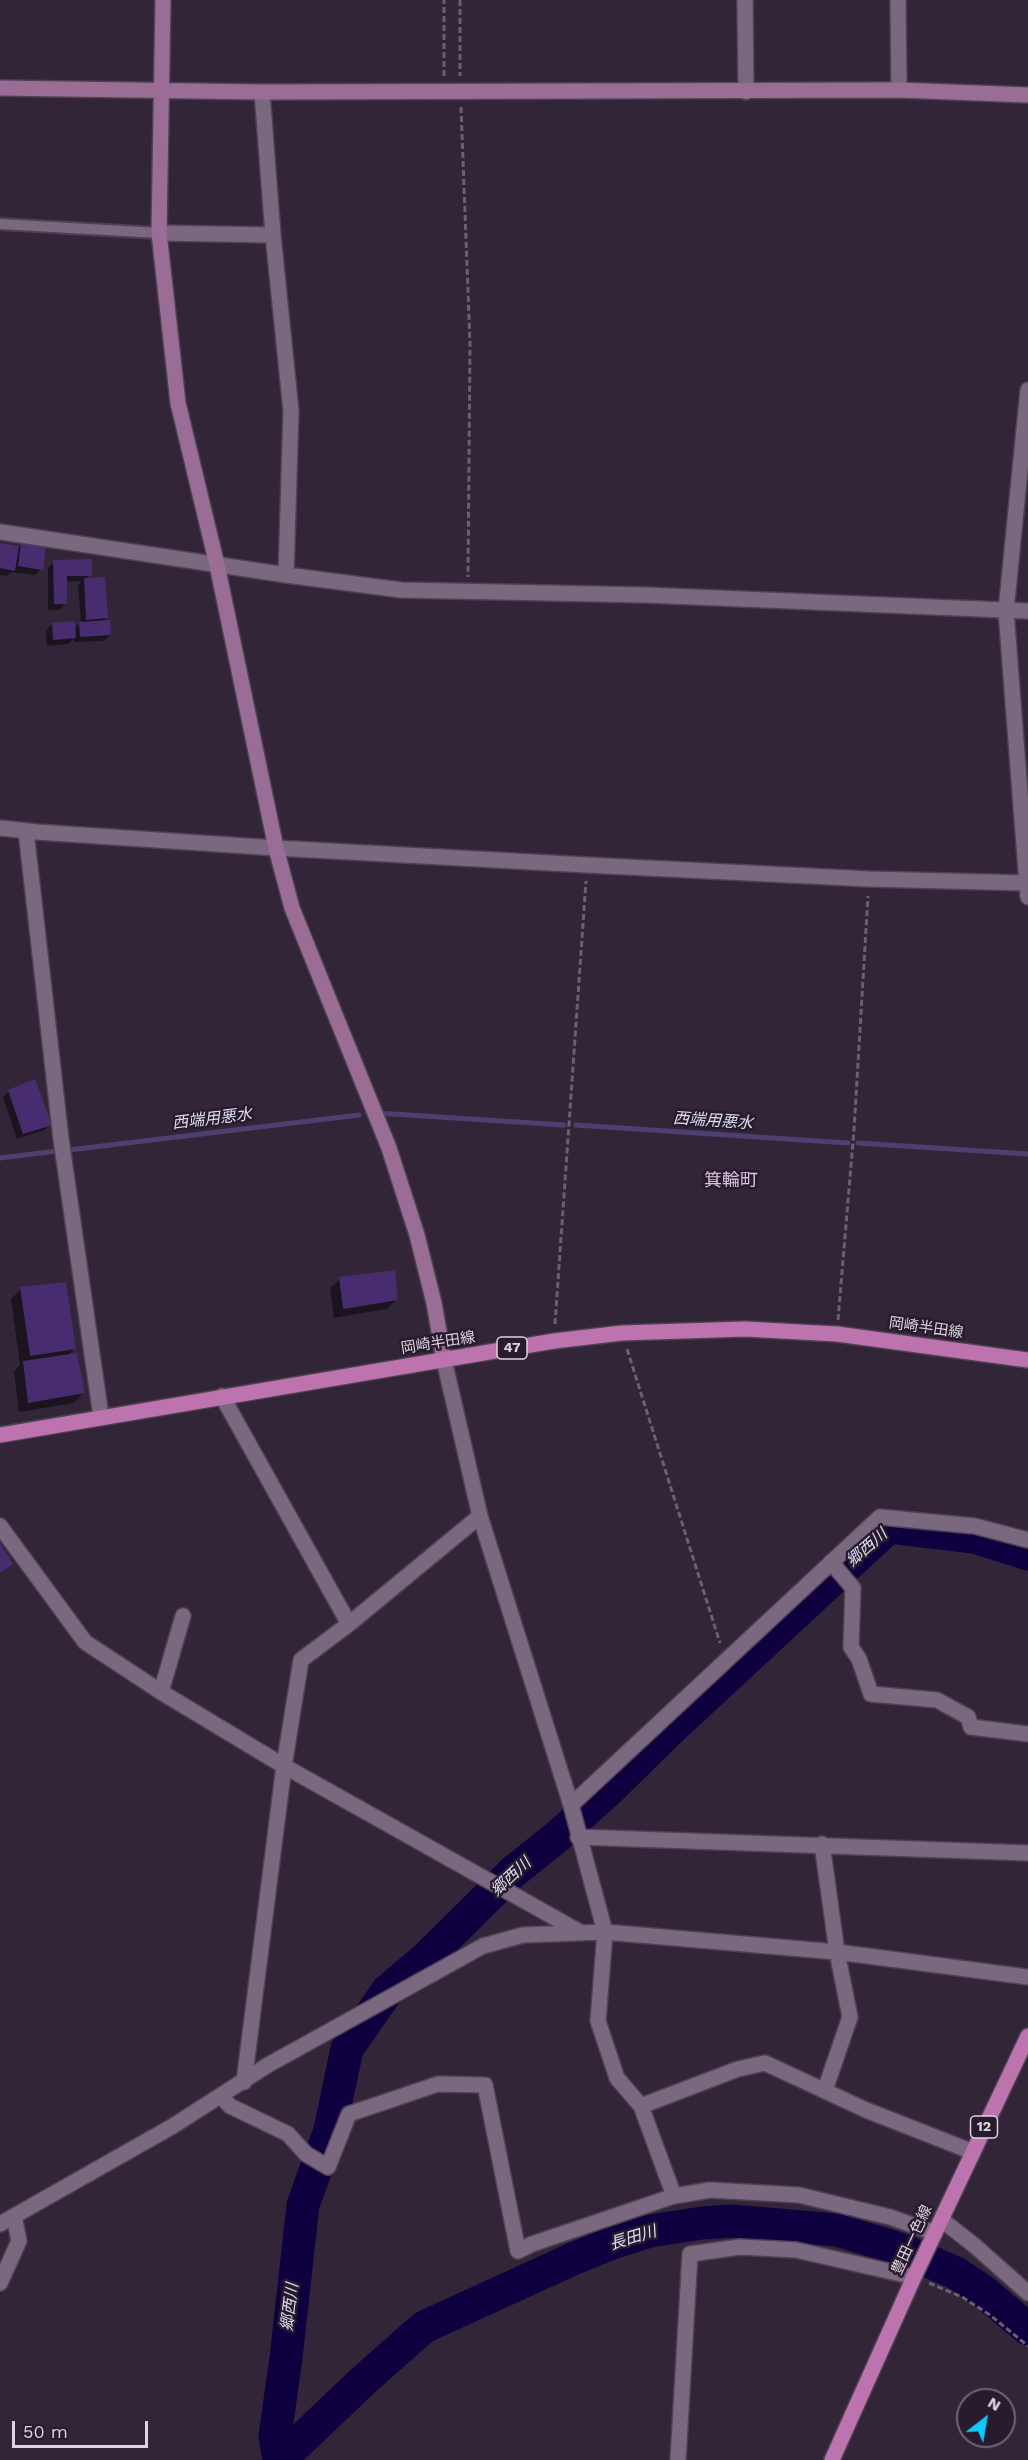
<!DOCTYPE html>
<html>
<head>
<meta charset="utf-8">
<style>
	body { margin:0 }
	#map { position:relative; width:1028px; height:2460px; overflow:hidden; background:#332538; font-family:"Work Sans",sans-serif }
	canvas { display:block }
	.north { position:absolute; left:956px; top:2388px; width:60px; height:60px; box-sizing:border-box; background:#291b2e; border:2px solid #716576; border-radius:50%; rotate:31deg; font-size:16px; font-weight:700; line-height:24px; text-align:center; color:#ded4e1 }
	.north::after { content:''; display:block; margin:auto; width:21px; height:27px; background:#0ecafa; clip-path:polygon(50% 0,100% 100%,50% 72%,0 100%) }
	.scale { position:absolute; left:12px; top:2421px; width:136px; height:27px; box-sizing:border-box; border:3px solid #ded4e1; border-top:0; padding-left:8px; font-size:18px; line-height:21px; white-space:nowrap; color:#ded4e1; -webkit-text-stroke:4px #291b2e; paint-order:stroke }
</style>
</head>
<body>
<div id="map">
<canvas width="1028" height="2460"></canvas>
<div class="north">N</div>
<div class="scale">50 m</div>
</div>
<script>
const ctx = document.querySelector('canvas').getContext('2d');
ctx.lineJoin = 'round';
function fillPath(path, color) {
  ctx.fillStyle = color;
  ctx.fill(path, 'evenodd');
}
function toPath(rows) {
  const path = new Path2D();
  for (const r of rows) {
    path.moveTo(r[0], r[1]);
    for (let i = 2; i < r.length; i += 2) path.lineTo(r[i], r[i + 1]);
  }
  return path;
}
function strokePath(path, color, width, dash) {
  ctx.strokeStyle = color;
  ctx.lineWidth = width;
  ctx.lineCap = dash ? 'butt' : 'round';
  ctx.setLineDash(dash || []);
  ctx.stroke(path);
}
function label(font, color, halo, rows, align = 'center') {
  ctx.font = font + ' "Work Sans","Noto Sans JP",sans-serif';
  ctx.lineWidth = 5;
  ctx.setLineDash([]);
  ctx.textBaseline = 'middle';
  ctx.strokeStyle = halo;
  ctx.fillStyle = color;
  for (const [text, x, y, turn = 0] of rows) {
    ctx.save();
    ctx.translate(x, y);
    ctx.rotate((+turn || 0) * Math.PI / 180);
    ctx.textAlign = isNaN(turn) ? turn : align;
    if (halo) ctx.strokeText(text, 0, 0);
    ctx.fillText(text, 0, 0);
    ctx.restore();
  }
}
fillPath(toPath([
	[0,544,19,547,22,544,41,569,35,575,12,572,7,576,0,575],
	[54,562,90,575,86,579,106,618,103,622,110,635,104,641,74,642,74,638,68,644,47,646,46,631,52,624,74,629,81,622,78,585,82,581,65,582,66,603,60,610,48,610,48,568],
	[9,1091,50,1124,44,1130,17,1139,3,1097],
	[340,1279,397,1299,387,1309,334,1318,330,1288],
	[21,1289,75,1348,67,1356,83,1393,74,1403,19,1412,14,1372,20,1365,11,1299]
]), '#0007');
strokePath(toPath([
	[377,1113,564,1125],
	[576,1125,848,1143],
	[858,1143,1028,1154],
	[69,1150,359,1115],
	[0,1158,57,1151]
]), '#4d4070', 5);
strokePath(toPath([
	[279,2460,275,2436,286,2358,303,2205,330,2130,347,2049,388,1990,426,1958,513,1872,558,1836,613,1786,669,1731,889,1527,974,1537,1028,1554],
	[280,2460,364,2380,424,2327,575,2258,612,2243,650,2231,702,2223,731,2221,837,2230,900,2249,956,2273,984,2292,1028,2329]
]), '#0f0140', 33);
fillPath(toPath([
	[0,543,19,546,15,571,0,568],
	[21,543,46,547,43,570,18,566],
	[92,559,92,576,67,576,67,604,54,604,53,560],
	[105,577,108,618,86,620,84,578],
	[110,620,111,635,80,637,79,622],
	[75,621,76,638,53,640,52,623],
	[35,1079,52,1125,23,1134,8,1090],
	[395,1270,398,1300,343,1309,339,1277],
	[66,1282,76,1349,30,1356,20,1287],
	[77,1353,85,1393,28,1403,23,1361],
	[0,1543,13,1564,0,1573]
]), '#472d6f');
const lane = toPath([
	[0,224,159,233]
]);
const street = toPath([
	[745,0,746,92],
	[898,0,899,90],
	[262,92,273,235,291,411,286,575],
	[159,233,273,235],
	[1028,390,1006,611,1028,897],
	[0,532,286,575,401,590,646,595,1028,611],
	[0,828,37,832,276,848,587,865,869,879,1027,883],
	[26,831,61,1139,101,1416],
	[444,1360,480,1516,571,1805,605,1932,598,2021,617,2078,641,2106,674,2196],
	[222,1396,349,1624,301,1660,284,1766,244,2082],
	[0,1526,85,1642,161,1692,284,1766,580,1932],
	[831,1562,853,1588,851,1647,859,1659,871,1694,937,1700,968,1717,971,1727,1028,1734],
	[349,1624,480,1516],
	[161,1692,183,1616],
	[571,1805,880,1517,975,1526,1028,1540],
	[578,1837,1028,1853],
	[822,1844,837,1952,850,2017,825,2090],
	[221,2096,230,2106,288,2134,306,2154,328,2167,349,2114,438,2084,485,2085,518,2251,532,2244,674,2196,710,2190,799,2195,890,2217,935,2233],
	[641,2106,738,2069,765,2063,866,2110,973,2152],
	[942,2220,975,2246,1028,2293],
	[0,2224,173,2126,268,2065,483,1946,523,1935,605,1932,837,1952,1028,1977],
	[0,2283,19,2241,14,2216],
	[678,2460,690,2254,740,2247,796,2250,914,2277]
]);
const secondary = toPath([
	[163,0,159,233,178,403,217,565,276,848,292,908,389,1148,417,1235,434,1303,444,1360],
	[0,88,262,92,899,90,1028,95]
]);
const primary = toPath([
	[0,1435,554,1341,622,1333,745,1329,837,1334,1028,1360],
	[832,2460,914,2277,1028,2036]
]);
strokePath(lane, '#4e4151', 14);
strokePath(street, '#4e4151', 18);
strokePath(secondary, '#4e4151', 18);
strokePath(primary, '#4e4151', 18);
strokePath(toPath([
	[460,0,460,76],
	[444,76,444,0],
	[461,107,470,344,468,577],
	[838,1320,854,1130,868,896],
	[555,1324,586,881],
	[627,1349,720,1643],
	[929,2283,962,2297,990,2315,1028,2346]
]), '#6c5f70', 3, [6, 3]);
strokePath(lane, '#79687f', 10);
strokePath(street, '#79687f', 15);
strokePath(secondary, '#9a6d97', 15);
strokePath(primary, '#bc73ae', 15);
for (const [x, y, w] of [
	[512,1348,30],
	[984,2127,27]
]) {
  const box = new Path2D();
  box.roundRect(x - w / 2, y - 11, w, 22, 4.5);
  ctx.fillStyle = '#291b2e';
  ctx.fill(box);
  strokePath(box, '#ded4e1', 1.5);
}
label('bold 14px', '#ded4e1', null, [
	["47",512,1348],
	["12",984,2127]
]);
label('15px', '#ded4e1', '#291b2e', [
	["岡崎半田線",926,1328,8],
	["岡崎半田線",438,1343,-9],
	["豊田一色線",912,2240,-65]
]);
label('italic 16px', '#dddff4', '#291b2e', [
	["西端用悪水",212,1119,-7],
	["西端用悪水",713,1121,4],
	["郷西川",867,1548,-41],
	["郷西川",511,1877,-43],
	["長田川",633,2238,-17],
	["郷西川",290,2307,-83]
]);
label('18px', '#d8c5df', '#291b2e', [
	["箕輪町",731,1181]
]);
</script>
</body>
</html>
